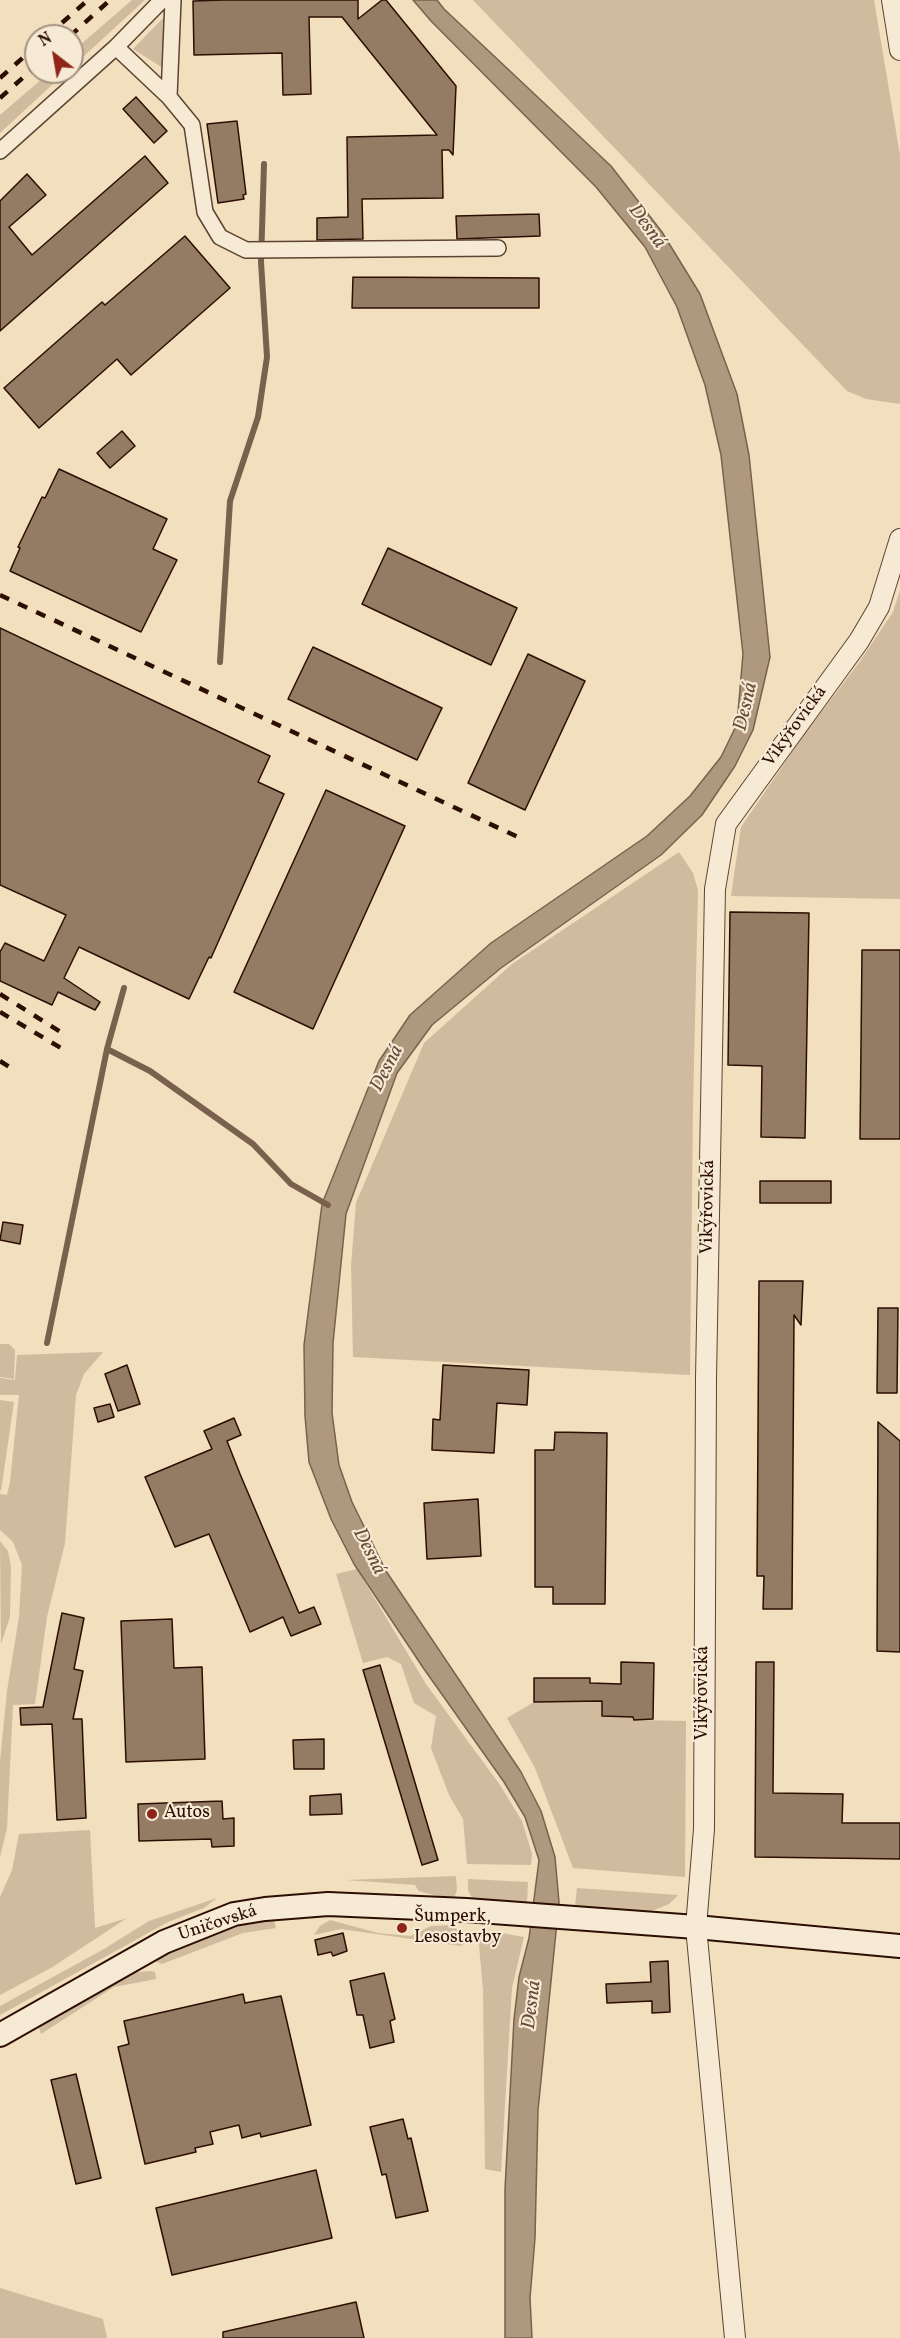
<!DOCTYPE html>
<html>
<head>
<meta charset="utf-8">
<style>
	body { margin:0 }
	#map { position:relative; width:900px; height:2338px; overflow:hidden; background:#f1dfbe; font-family:Vollkorn,serif }
	canvas { display:block }
	.north { position:absolute; left:24px; top:24px; width:60px; height:60px; box-sizing:border-box; background:#f6ead5; border:2px solid #a69281; border-radius:50%; rotate:329deg; font-size:16px; font-weight:700; line-height:24px; text-align:center; color:#2d0e03 }
	.north::after { content:''; display:block; margin:auto; width:21px; height:27px; background:#8f2418; clip-path:polygon(50% 0,100% 100%,50% 72%,0 100%) }
</style>
</head>
<body>
<div id="map">
<canvas width="900" height="2338"></canvas>
<div class="north">N</div>
</div>
<script>
const ctx = document.querySelector('canvas').getContext('2d');
ctx.lineJoin = 'round';
function fillPath(path, color) {
  ctx.fillStyle = color;
  ctx.fill(path, 'evenodd');
}
function toPath(rows) {
  const path = new Path2D();
  for (const r of rows) {
    path.moveTo(r[0], r[1]);
    for (let i = 2; i < r.length; i += 2) path.lineTo(r[i], r[i + 1]);
  }
  return path;
}
function strokePath(path, color, width, dash) {
  ctx.strokeStyle = color;
  ctx.lineWidth = width;
  ctx.lineCap = dash ? 'butt' : 'round';
  ctx.setLineDash(dash || []);
  ctx.stroke(path);
}
function label(font, color, halo, rows, align = 'center') {
  ctx.font = font + ' Vollkorn,serif';
  ctx.lineWidth = 4.5;
  ctx.setLineDash([]);
  ctx.textBaseline = 'middle';
  ctx.strokeStyle = halo;
  ctx.fillStyle = color;
  for (const [text, x, y, turn = 0] of rows) {
    ctx.save();
    ctx.translate(x, y);
    ctx.rotate((+turn || 0) * Math.PI / 180);
    ctx.textAlign = isNaN(turn) ? turn : align;
    if (halo) ctx.strokeText(text, 0, 0);
    ctx.fillText(text, 0, 0);
    ctx.restore();
  }
}
fillPath(toPath([
	[132,0,145,0,72,67,72,52],
	[473,0,874,0,900,155,900,404,866,399,847,391],
	[165,16,163,68,133,49],
	[50,72,66,72,0,133,0,115],
	[900,590,900,899,731,896,741,827,803,736,858,664,893,612],
	[679,852,693,873,698,890,693,1107,690,1375,353,1357,351,1265,356,1203,424,1043,512,964],
	[0,1344,9,1344,15,1350,14,1379,0,1377],
	[103,1352,84,1374,76,1395,65,1543,47,1617,35,1704,13,1705,7,1828,0,1857,0,1761,7,1691,19,1617,22,1565,13,1542,0,1530,0,1494,7,1495,10,1482,19,1395,0,1395,0,1378,15,1380,17,1355],
	[0,1400,14,1402,1,1491,0,1490],
	[0,1541,8,1551,11,1567,10,1617,1,1644],
	[357,1569,426,1684,500,1785,522,1821,532,1854,531,1865,467,1864,463,1819,449,1795,431,1748,436,1716,414,1703,401,1664,387,1657,363,1663,336,1574],
	[602,1700,633,1717,634,1720,686,1721,685,1877,573,1868,535,1768,507,1718,534,1702],
	[90,1830,95,1928,127,1918,51,1968,0,1995,0,1897,12,1870,19,1834],
	[456,1876,457,1890,454,1898,444,1898,419,1891,415,1885,346,1880],
	[468,1879,528,1882,527,1903,482,1902,472,1898,468,1890],
	[577,1888,678,1895,669,1904,647,1913,575,1907],
	[217,1898,204,1908,168,1922,0,2015,0,2006,104,1949,149,1921],
	[263,1919,274,1921,276,1928,243,1933,162,1964,147,1958,223,1926],
	[330,1920,378,1933,410,1936,431,1926,452,1925,456,1928,465,1943,461,1946,341,1929,314,1935,320,1926],
	[484,1930,524,1937,512,1988,501,2172,485,2169,483,1990,479,1945],
	[150,1971,155,1972,156,1979,114,1987,41,2034,39,2028,41,2024,130,1973],
	[0,2288,103,2319,107,2338,0,2338]
]), '#d0bb9e');
const water = toPath([
	[413,0,437,0,444,9,611,166,662,232,700,294,737,394,749,455,770,657,753,730,735,766,702,815,661,855,501,968,432,1025,397,1073,346,1214,333,1343,332,1413,339,1465,352,1502,386,1571,521,1772,541,1811,555,1857,559,1902,538,2110,535,2238,530,2298,532,2338,505,2338,505,2189,514,2019,519,1977,529,1938,539,1860,525,1817,504,1782,424,1669,354,1564,331,1519,309,1462,305,1416,304,1345,322,1204,379,1061,410,1015,491,943,647,836,690,796,721,757,737,724,743,654,721,455,705,385,677,307,645,247,596,187,431,21,413,0]
]);
fillPath(water, '#ae987e');
strokePath(water, '#7a614d', 1.5);
strokePath(toPath([
	[220,662,230,501,258,417,267,357,261,262,264,164],
	[107,1049,150,1071,253,1144,291,1184,328,1205],
	[47,1343,107,1049,124,988]
]), '#7a614d', 6);
const building = toPath([
	[223,0,358,0,358,19,382,0,386,0,456,86,453,155,449,150,442,150,443,198,362,199,363,239,317,240,317,218,348,217,347,137,437,135,342,17,309,17,311,94,283,95,282,53,194,55,193,1,223,0],
	[136,97,167,131,154,143,123,109,136,97],
	[237,121,246,194,243,195,244,199,218,203,207,124,237,121],
	[145,156,168,183,0,331,0,201,27,174,46,195,9,227,32,255,145,156],
	[539,214,540,236,457,239,456,216,539,214],
	[185,236,230,288,131,375,117,359,39,428,4,388,102,302,105,305,185,236],
	[353,277,539,278,539,308,352,308,353,277],
	[122,431,135,446,110,468,97,453,122,431],
	[59,469,167,519,153,549,177,560,141,632,10,571,20,548,18,547,42,497,45,498,59,469],
	[388,548,517,608,491,665,362,604,388,548],
	[0,628,270,756,258,782,284,794,211,958,209,957,189,999,79,947,64,978,100,1002,95,1010,58,992,52,1005,0,981,0,952,5,943,44,961,66,915,0,885,0,628],
	[313,647,442,708,417,760,288,699,313,647],
	[528,654,585,681,525,810,468,783,528,654],
	[326,790,405,826,313,1029,234,992,326,790],
	[730,912,809,913,805,1138,761,1137,762,1066,728,1065,730,912],
	[862,950,900,950,900,1139,860,1139,862,950],
	[760,1181,831,1181,831,1203,760,1203,760,1181],
	[3,1222,23,1225,20,1244,0,1240,3,1222],
	[759,1281,803,1281,801,1325,794,1315,792,1609,763,1609,764,1576,757,1576,759,1281],
	[878,1308,898,1308,897,1393,877,1393,878,1308],
	[127,1365,140,1404,118,1411,105,1374,127,1365],
	[443,1365,529,1370,527,1405,497,1403,494,1453,432,1450,433,1419,440,1420,443,1365],
	[110,1404,114,1417,98,1422,94,1408,110,1404],
	[234,1418,241,1435,227,1441,240,1474,299,1613,314,1607,321,1624,291,1636,283,1617,250,1632,209,1534,175,1547,145,1477,212,1449,204,1431,234,1418],
	[878,1422,900,1441,900,1652,877,1651,878,1422],
	[555,1432,607,1433,605,1604,553,1604,553,1587,535,1587,535,1450,554,1450,555,1432],
	[478,1499,481,1556,427,1559,424,1503,478,1499],
	[62,1613,84,1618,74,1669,83,1671,73,1719,82,1719,86,1818,57,1820,52,1724,21,1725,20,1708,43,1707,62,1613],
	[172,1619,174,1668,202,1667,205,1759,126,1762,121,1621,172,1619],
	[621,1662,654,1663,653,1719,634,1720,633,1717,602,1716,602,1701,534,1702,534,1678,590,1678,590,1683,621,1684,621,1662],
	[756,1662,774,1662,773,1793,843,1794,842,1823,900,1823,900,1859,755,1857,756,1662],
	[380,1665,438,1860,422,1865,363,1670,380,1665],
	[324,1739,324,1769,294,1769,293,1740,324,1739],
	[341,1794,342,1814,310,1815,310,1796,341,1794],
	[222,1801,223,1819,234,1818,234,1846,212,1847,211,1839,139,1841,138,1804,222,1801],
	[343,1933,347,1951,333,1956,331,1952,318,1955,315,1940,343,1933],
	[668,1961,670,2012,652,2013,652,2001,607,2003,606,1984,651,1982,650,1962,668,1961],
	[384,1973,395,2019,390,2021,394,2042,370,2048,363,2015,357,2015,350,1981,384,1973],
	[243,1994,245,2003,281,1996,311,2125,261,2137,260,2133,242,2138,239,2125,210,2132,213,2144,195,2148,196,2152,145,2164,118,2047,129,2044,124,2021,243,1994],
	[76,2074,101,2178,76,2184,51,2080,76,2074],
	[403,2119,408,2139,411,2138,428,2211,396,2218,386,2174,382,2175,370,2127,403,2119],
	[316,2170,332,2238,172,2275,156,2208,316,2170],
	[356,2302,364,2338,223,2338,223,2332,356,2302]
]);
fillPath(building, '#937b64');
strokePath(building, '#2d0e03', 1.5);
const minor = toPath([
	[116,47,169,97,192,125,205,212,220,237,246,250,498,248],
	[169,97,173,0],
	[0,151,116,47,162,0]
]);
const tertiary = toPath([
	[892,0,900,50],
	[735,2338,696,1927,704,1829,706,1378,715,889,726,824,859,641,879,607,900,539]
]);
const secondary = toPath([
	[0,2035,164,1942,234,1914,265,1909,328,1904,466,1910,696,1927,900,1946]
]);
strokePath(minor, '#5e4232', 18);
strokePath(tertiary, '#5e4232', 22);
strokePath(secondary, '#2d0e03', 26);
strokePath(minor, '#f6ead5', 15);
strokePath(tertiary, '#f6ead5', 20);
strokePath(secondary, '#f6ead5', 22);
strokePath(toPath([
	[47,36,88,0],
	[70,36,110,0],
	[0,78,36,46],
	[0,98,36,66],
	[0,595,520,838],
	[0,994,67,1036],
	[0,1012,61,1048],
	[0,1061,11,1068]
]), '#2d0e03', 4.5, [10, 10]);
for (const [x, y, r, color] of [
	[152,1814,6,"#8f2418"],
	[402,1928,6,"#8f2418"]
]) {
  const dot = new Path2D();
  dot.arc(x, y, r, 0, 2 * Math.PI);
  ctx.fillStyle = color;
  ctx.fill(dot);
  strokePath(dot, '#f6ead5', 2);
}
label('18px', '#2d0e03', '#f6ead5', [
	["Vikýřovická",796,727,-54],
	["Vikýřovická",709,1207,-89],
	["Vikýřovická",704,1693,-90],
	["Uničovská",218,1924,-18]
]);
label('18px', '#2d0e03', '#f6ead5', [
	["Autos",164,1814],
	["Šumperk,",414,1918],
	["Lesostavby",414,1939]
], 'left');
label('italic 20px', '#674c3a', '#f6ead5', [
	["Desná",646,227,54],
	["Desná",747,707,-77],
	["Desná",388,1069,-63],
	["Desná",368,1552,63],
	["Desná",533,2005,-83]
]);
</script>
</body>
</html>
